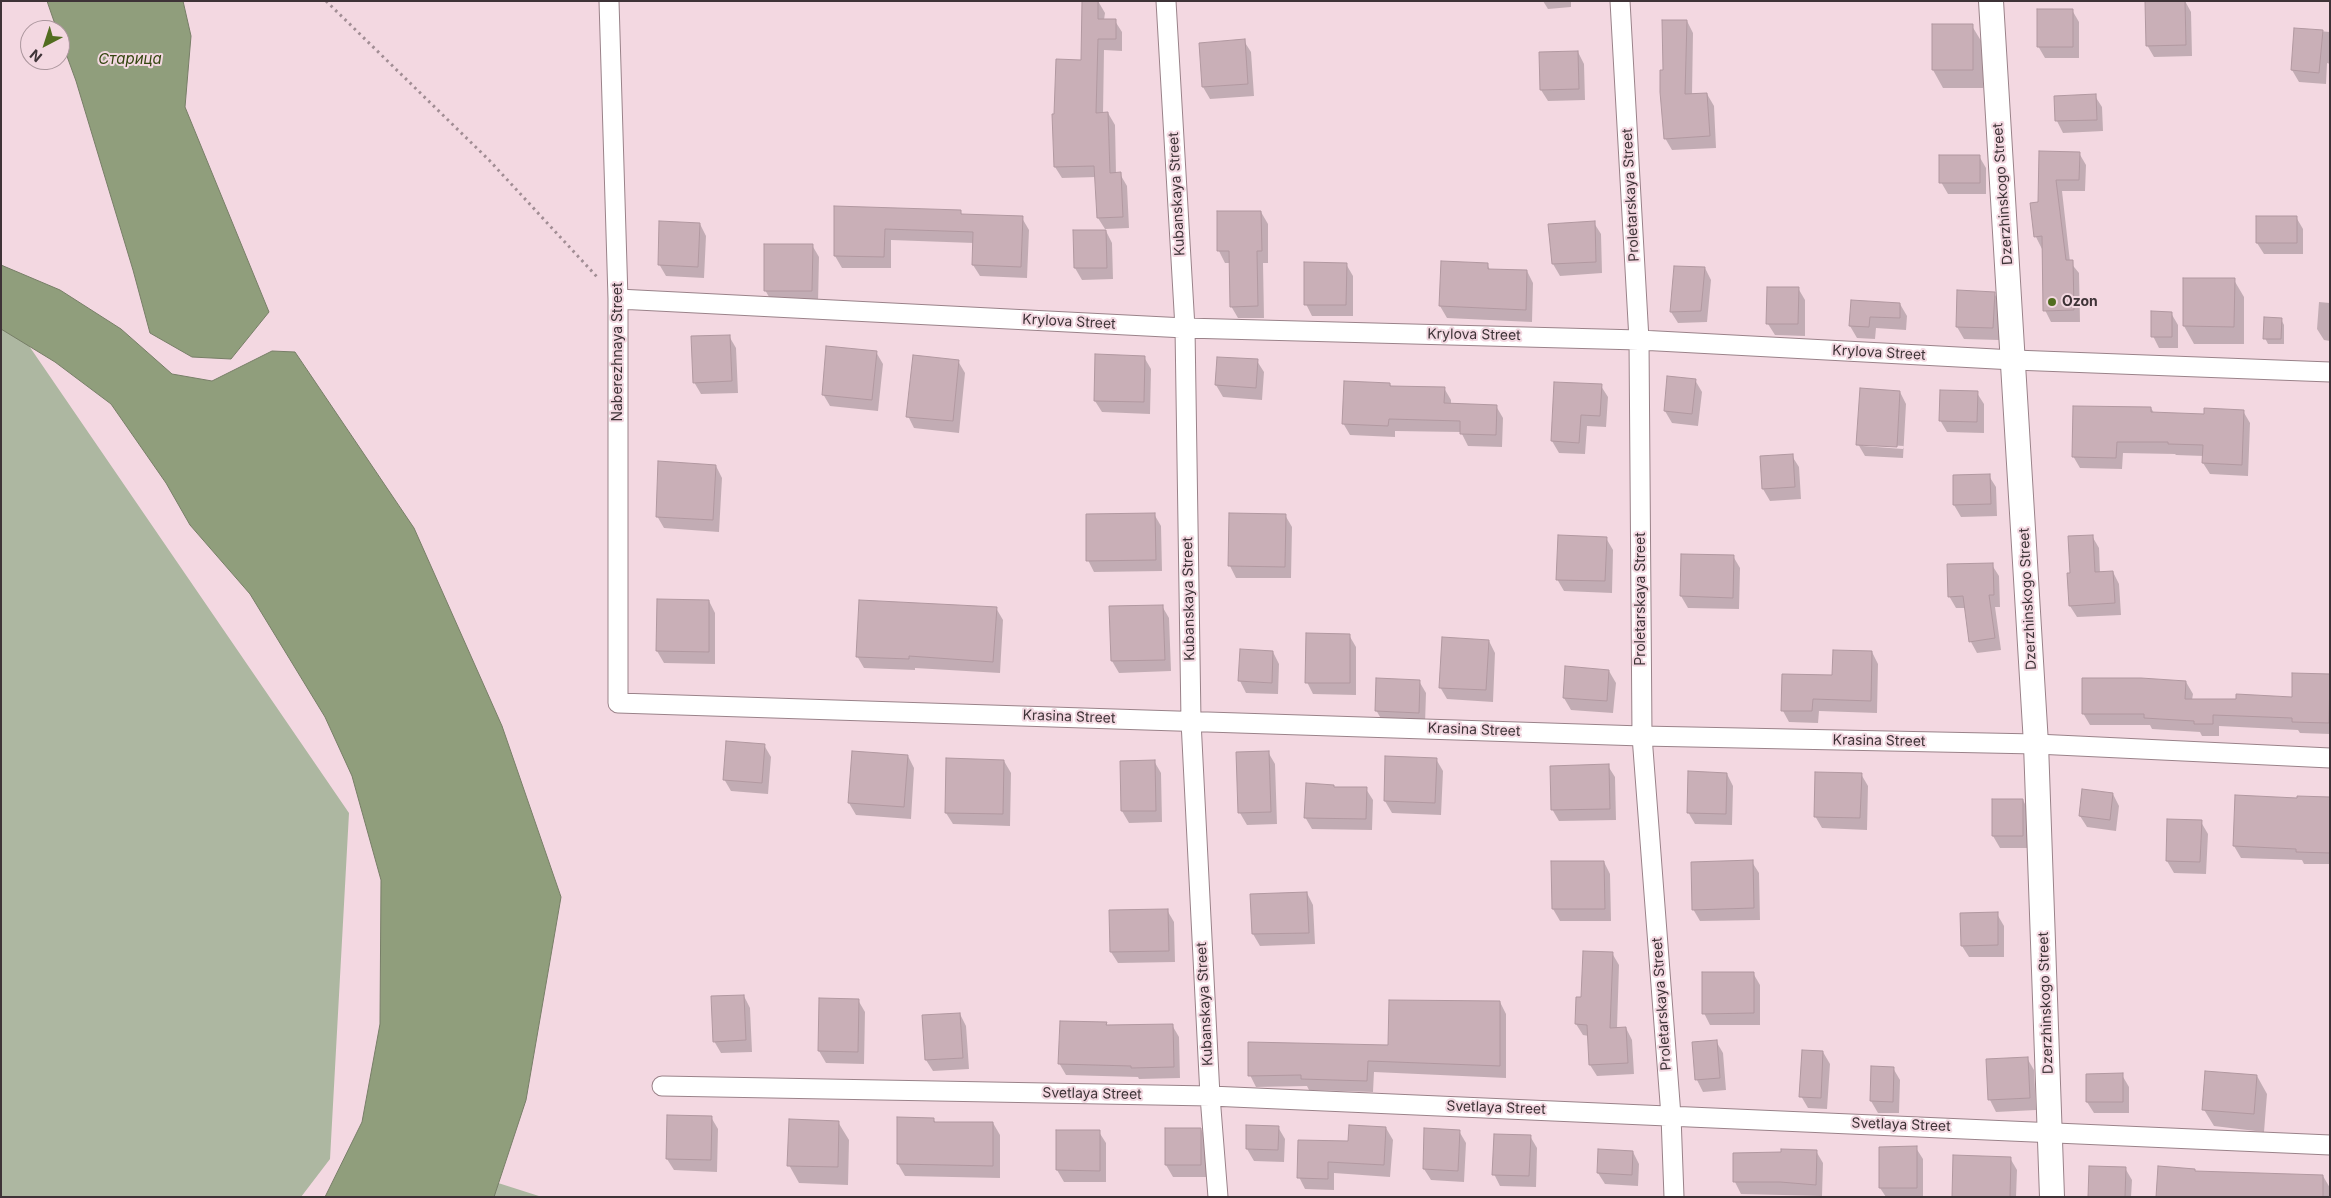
<!DOCTYPE html>
<html>
<head>
<meta charset="utf-8">
<style>
	body { margin:0 }
	#map { position:relative; width:2331px; height:1198px; overflow:hidden; background:#f3d8e1; font-family:Inter,sans-serif }
	canvas { display:block }
	.frame { position:absolute; inset:0; border:2px solid #3e3337; pointer-events:none }
	.north { position:absolute; left:20px; top:20px; width:50px; height:50px; box-sizing:border-box; background:#f3d8e1; border:1px solid #ab969d; border-radius:50%; rotate:220deg; font-size:14px; font-weight:700; line-height:20px; text-align:center; color:#3e3337 }
	.north::after { content:''; display:block; margin:auto; width:18px; height:22px; background:#526d20; clip-path:polygon(50% 0,100% 100%,50% 72%,0 100%) }
</style>
</head>
<body>
<div id="map">
<canvas width="2331" height="1198"></canvas>
<div class="frame"></div>
<div class="north">N</div>
</div>
<script>
const ctx = document.querySelector('canvas').getContext('2d');
ctx.lineJoin = 'round';
function fillPath(path, color) {
  ctx.fillStyle = color;
  ctx.fill(path, 'evenodd');
}
function toPath(rows) {
  const path = new Path2D();
  for (const r of rows) {
    path.moveTo(r[0], r[1]);
    for (let i = 2; i < r.length; i += 2) path.lineTo(r[i], r[i + 1]);
  }
  return path;
}
function strokePath(path, color, width, dash) {
  ctx.strokeStyle = color;
  ctx.lineWidth = width;
  ctx.lineCap = dash ? 'butt' : 'round';
  ctx.setLineDash(dash || []);
  ctx.stroke(path);
}
function label(font, color, halo, rows, align = 'center') {
  ctx.font = font + ' Inter,sans-serif';
  ctx.lineWidth = 4;
  ctx.setLineDash([]);
  ctx.textBaseline = 'middle';
  ctx.strokeStyle = halo;
  ctx.fillStyle = color;
  for (const [text, x, y, turn = 0] of rows) {
    ctx.save();
    ctx.translate(x, y);
    ctx.rotate((+turn || 0) * Math.PI / 180);
    ctx.textAlign = isNaN(turn) ? turn : align;
    if (halo) ctx.strokeText(text, 0, 0);
    ctx.fillText(text, 0, 0);
    ctx.restore();
  }
}
fillPath(toPath([
	[1,305,349,813,330,1159,301,1197,1,1197],
	[495,1182,542,1197,488,1197]
]), '#adb7a1');
const water = toPath([
	[47,1,183,1,191,36,185,107,269,312,231,359,192,357,150,333,133,270,76,81,60,37,60,30,57,30,47,1],
	[1,265,60,290,121,329,172,374,212,381,272,351,295,352,414,528,502,726,561,897,526,1100,494,1197,325,1197,362,1122,380,1024,381,880,352,776,325,717,250,594,190,525,166,483,111,404,55,362,1,329,1,265]
]);
fillPath(water, '#909e7c');
strokePath(water, '#777e67', 1);
fillPath(toPath([
	[1098,1,1105,13,1104,20,1115,21,1122,32,1122,51,1104,50,1103,114,1108,113,1115,125,1116,174,1120,174,1127,186,1129,228,1105,229,1098,218,1096,177,1062,178,1055,167,1055,115,1082,62],
	[1543,1,1571,1,1571,7,1548,9],
	[2146,1,2185,1,2191,12,2192,56,2154,57,2147,45],
	[2072,10,2079,22,2079,58,2045,58,2038,46],
	[1687,21,1693,33,1692,95,1707,94,1714,106,1716,148,1672,150,1665,138,1664,72],
	[1972,26,1983,44,1983,88,1943,88,1933,70],
	[2295,29,2330,32,2330,64,2327,63,2326,84,2299,82,2292,70],
	[1244,41,1251,52,1254,96,1210,99,1203,87,1200,44],
	[1578,52,1584,64,1585,100,1548,101,1541,90],
	[2095,96,2102,107,2103,131,2063,133,2057,121],
	[2040,153,2079,153,2086,165,2085,191,2062,191,2070,262,2079,273,2080,322,2051,322,2045,310,2042,249,2036,237,2032,204,2039,203],
	[1979,156,1986,168,1986,194,1948,194,1941,182],
	[836,207,960,211,962,215,1022,218,1029,230,1027,278,980,276,973,265,974,243,891,240,891,268,842,268,835,256],
	[1261,212,1268,224,1268,263,1263,263,1264,318,1238,318,1231,306,1230,263,1225,263,1219,251,1218,213],
	[2296,217,2303,229,2303,254,2264,254,2257,243],
	[1594,223,1601,234,1602,273,1560,276,1553,264],
	[700,224,706,236,704,278,666,276,659,264],
	[1075,231,1106,231,1112,243,1113,279,1082,280,1075,268],
	[812,245,819,257,818,303,772,302,765,290],
	[1346,264,1353,276,1353,316,1312,316,1306,304],
	[1487,264,1490,270,1527,271,1533,283,1532,322,1447,318,1440,306],
	[1705,268,1711,280,1707,322,1678,323,1671,312],
	[2234,280,2244,297,2244,344,2194,344,2184,326],
	[1798,288,1805,300,1805,336,1775,335,1768,324],
	[1994,293,2001,305,1999,340,1964,339,1957,327],
	[1852,302,1900,304,1907,316,1906,330,1876,328,1875,339,1857,338,1850,326],
	[2319,302,2330,303,2330,341,2324,340,2317,329],
	[2171,313,2178,325,2178,348,2159,348,2153,336],
	[2281,319,2284,325,2284,344,2268,344,2265,338],
	[729,336,736,348,738,393,701,394,694,382],
	[876,352,883,364,878,411,830,406,823,394],
	[1144,357,1151,369,1150,414,1102,412,1095,401],
	[958,361,965,373,959,433,914,428,908,416],
	[1257,361,1264,372,1262,400,1223,397,1216,385],
	[1695,380,1702,392,1698,426,1672,423,1665,411],
	[1390,384,1391,387,1444,388,1451,400,1451,405,1496,406,1503,418,1502,447,1468,446,1461,432,1395,431,1395,437,1350,435,1343,423],
	[1601,386,1608,397,1606,427,1587,426,1585,454,1559,453,1552,441],
	[1900,392,1906,404,1903,458,1865,456,1858,444],
	[1863,444,1904,446,1903,449,1863,446],
	[1977,393,1984,404,1984,433,1947,432,1940,420],
	[2151,408,2154,413,2205,415,2243,411,2250,423,2248,476,2210,474,2203,463,2204,456,2176,455,2175,454,2123,453,2122,469,2080,468,2073,456],
	[1792,456,1799,467,1801,499,1770,501,1763,489],
	[716,466,722,478,719,532,664,528,657,516],
	[1989,476,1996,487,1997,516,1961,517,1954,505],
	[1154,514,1161,526,1162,571,1094,572,1088,560],
	[1285,515,1292,527,1291,578,1236,578,1230,566],
	[2092,536,2099,548,2100,573,2113,572,2119,584,2121,615,2077,617,2070,606,2072,574],
	[1606,538,1613,550,1612,593,1564,591,1557,579],
	[1733,556,1740,568,1739,609,1688,608,1681,596],
	[1992,565,1999,576,2000,607,1995,607,2001,650,1977,653,1971,642,1966,608,1956,608,1949,596],
	[658,600,709,601,715,613,715,664,664,663,657,651],
	[1162,606,1169,618,1171,671,1119,673,1112,661,1111,607],
	[996,608,1003,620,1000,673,915,668,915,670,864,668,857,656],
	[1349,635,1356,647,1356,695,1313,694,1307,682],
	[1489,641,1495,653,1493,702,1447,699,1440,687],
	[1241,651,1273,652,1279,664,1278,694,1246,693,1240,681],
	[1872,652,1878,664,1877,713,1819,711,1818,723,1789,722,1783,711],
	[1609,671,1616,683,1613,713,1571,710,1564,698],
	[2330,675,2330,734,2300,733,2298,730,2219,726,2219,736,2202,736,2200,732,2152,729,2150,725,2090,725,2083,713,2186,682,2193,694,2192,700,2293,698],
	[1419,681,1426,693,1425,724,1383,722,1376,710],
	[764,745,771,757,768,794,731,791,724,779],
	[1268,752,1275,764,1277,824,1247,825,1240,813,1238,753],
	[908,756,914,768,911,819,856,815,849,803],
	[1436,759,1443,771,1441,815,1392,813,1385,801],
	[1004,761,1011,773,1010,826,953,824,946,813],
	[1154,761,1161,773,1162,822,1129,823,1122,811,1121,762],
	[1608,766,1615,777,1616,820,1559,821,1552,809],
	[1727,774,1733,786,1732,825,1695,824,1688,812],
	[1861,774,1868,786,1867,830,1822,828,1815,816],
	[1334,788,1366,789,1373,800,1372,830,1312,829,1305,817],
	[2113,794,2119,806,2116,831,2087,827,2080,816],
	[2330,798,2330,864,2304,864,2302,860,2241,858,2234,846,2298,799],
	[2023,800,2029,812,2030,848,2000,848,1993,836],
	[2169,821,2201,822,2208,834,2206,874,2174,873,2167,861],
	[1553,862,1604,862,1610,874,1611,921,1560,921,1553,909],
	[1752,862,1759,873,1760,920,1700,921,1693,909],
	[1307,893,1313,905,1315,944,1260,946,1253,934,1252,895],
	[1167,910,1174,922,1175,962,1118,963,1111,952],
	[1997,914,2004,926,2004,957,1969,957,1962,946],
	[1612,953,1619,965,1617,1028,1626,1028,1632,1040,1634,1074,1597,1076,1590,1065,1589,1036,1583,1035,1576,1024,1582,999],
	[1753,973,1760,985,1760,1025,1710,1025,1704,1013],
	[744,996,750,1008,752,1052,721,1053,714,1041],
	[858,1000,865,1012,864,1064,826,1063,819,1051],
	[1500,1002,1506,1014,1506,1078,1374,1072,1373,1092,1309,1090,1307,1086,1256,1087,1250,1075,1389,1047],
	[960,1014,966,1026,969,1069,933,1071,926,1060],
	[1106,1023,1108,1027,1172,1025,1179,1037,1180,1078,1139,1079,1138,1077,1066,1075,1059,1063],
	[1716,1041,1723,1053,1726,1090,1703,1092,1697,1080,1693,1043],
	[1823,1052,1830,1064,1827,1109,1808,1108,1801,1096],
	[2027,1058,2034,1070,2036,1110,1996,1112,1990,1100,1987,1060],
	[1893,1068,1900,1080,1899,1113,1878,1113,1871,1101],
	[2122,1075,2129,1087,2129,1113,2094,1113,2087,1102],
	[2257,1076,2267,1094,2264,1132,2214,1126,2203,1108],
	[711,1117,718,1129,717,1172,674,1170,667,1159],
	[898,1119,933,1119,936,1123,993,1123,1000,1135,1000,1178,905,1176,898,1164],
	[838,1122,849,1140,848,1185,799,1183,789,1165],
	[1247,1126,1278,1127,1285,1139,1284,1162,1254,1161,1247,1149],
	[1386,1128,1393,1140,1390,1177,1334,1173,1334,1190,1305,1189,1299,1177,1350,1142],
	[1201,1129,1207,1141,1207,1177,1173,1177,1166,1165],
	[1459,1131,1466,1143,1464,1182,1431,1180,1424,1169],
	[1099,1132,1106,1143,1106,1182,1064,1182,1057,1170],
	[1530,1136,1537,1148,1536,1187,1500,1186,1494,1174],
	[1916,1148,1923,1159,1923,1197,1886,1197,1880,1188],
	[1816,1151,1823,1163,1822,1196,1741,1194,1735,1182,1734,1154],
	[1633,1152,1639,1164,1638,1186,1605,1184,1598,1173],
	[2010,1158,2017,1170,2016,1197,1953,1197],
	[2125,1168,2132,1180,2131,1197,2089,1197],
	[2323,1176,2330,1188,2330,1197,2222,1197]
]), '#0003');
const building = toPath([
	[1082,1,1098,1,1098,19,1116,19,1116,39,1098,39,1096,113,1108,112,1110,173,1121,172,1123,217,1097,218,1094,166,1054,167,1052,114,1054,114,1056,59,1081,60,1082,1],
	[2145,1,2185,1,2186,45,2146,46,2145,1],
	[2037,9,2073,9,2073,47,2037,47,2037,9],
	[1662,20,1687,20,1685,94,1707,93,1710,136,1664,139,1660,92,1660,70,1663,70,1662,20],
	[1932,24,1973,24,1973,70,1932,70,1932,24],
	[2294,28,2323,30,2319,73,2291,70,2294,28],
	[1245,39,1248,84,1202,87,1199,43,1245,39],
	[1578,51,1579,89,1540,90,1539,52,1578,51],
	[2096,94,2097,120,2055,121,2054,96,2096,94],
	[2039,151,2080,152,2079,180,2056,180,2066,260,2073,260,2074,310,2043,311,2042,236,2034,237,2030,203,2038,202,2039,151],
	[1939,155,1980,155,1980,183,1939,183,1939,155],
	[834,206,961,210,961,214,1023,216,1021,267,972,265,973,232,885,229,884,257,834,256,834,206],
	[1217,211,1261,211,1262,251,1257,251,1258,306,1230,307,1229,251,1217,251,1217,211],
	[2256,216,2297,216,2297,243,2256,243,2256,216],
	[659,221,700,223,698,267,658,265,659,221],
	[1595,221,1596,262,1552,264,1548,224,1595,221],
	[1073,230,1106,230,1107,268,1074,268,1073,230],
	[764,244,813,244,812,291,764,291,764,244],
	[1441,261,1488,263,1488,269,1527,270,1526,310,1439,306,1441,261],
	[1304,262,1347,263,1346,305,1304,305,1304,262],
	[1674,266,1705,267,1701,311,1670,312,1674,266],
	[2183,278,2235,278,2234,327,2183,326,2183,278],
	[1767,287,1799,287,1798,324,1766,324,1767,287],
	[1957,290,1995,292,1993,328,1956,327,1957,290],
	[1851,300,1900,303,1900,318,1870,317,1869,327,1849,326,1851,300],
	[2151,311,2172,312,2172,337,2151,337,2151,311],
	[2264,317,2282,318,2281,339,2263,339,2264,317],
	[730,335,732,381,693,383,691,336,730,335],
	[826,346,877,351,872,400,822,395,826,346],
	[1095,354,1145,356,1144,402,1094,401,1095,354],
	[913,355,959,360,953,421,906,417,913,355],
	[1217,357,1258,359,1256,388,1215,385,1217,357],
	[1667,376,1696,379,1692,414,1664,411,1667,376],
	[1344,381,1390,383,1390,386,1445,387,1444,403,1497,405,1496,435,1460,434,1460,421,1389,419,1388,426,1342,424,1344,381],
	[1554,382,1602,384,1600,416,1581,415,1579,443,1551,441,1554,382],
	[1860,388,1900,391,1897,447,1856,445,1860,388],
	[1940,390,1978,391,1977,422,1939,421,1940,390],
	[2073,406,2151,407,2151,412,2204,414,2204,408,2244,410,2242,465,2202,463,2203,445,2168,444,2168,442,2117,442,2116,458,2072,457,2073,406],
	[1793,454,1795,487,1762,489,1760,456,1793,454],
	[658,461,716,465,713,520,656,517,658,461],
	[1990,474,1991,504,1953,505,1953,475,1990,474],
	[1155,513,1156,560,1086,561,1086,514,1155,513],
	[1229,513,1286,514,1285,567,1228,566,1229,513],
	[1558,535,1607,537,1605,581,1556,580,1558,535],
	[2093,535,2095,572,2113,571,2115,603,2069,606,2067,573,2070,573,2068,536,2093,535],
	[1681,554,1734,555,1733,598,1680,596,1681,554],
	[1993,563,1994,595,1989,595,1995,638,1969,642,1963,596,1948,597,1947,564,1993,563],
	[657,599,709,600,709,652,656,651,657,599],
	[859,600,997,607,993,662,909,656,909,659,856,657,859,600],
	[1163,605,1165,660,1111,661,1109,606,1163,605],
	[1306,633,1350,634,1350,683,1305,683,1306,633],
	[1442,637,1489,640,1486,690,1439,688,1442,637],
	[1240,649,1273,651,1272,683,1238,681,1240,649],
	[1833,650,1872,651,1871,701,1813,699,1812,711,1781,711,1782,674,1832,675,1833,650],
	[1565,666,1609,670,1607,701,1563,698,1565,666],
	[2292,673,2330,674,2329,723,2292,722,2292,718,2213,715,2213,724,2194,724,2194,721,2144,718,2144,714,2082,714,2082,678,2141,678,2186,681,2185,699,2236,699,2236,694,2292,697,2292,673],
	[1376,678,1420,680,1419,713,1375,711,1376,678],
	[726,741,765,744,762,783,723,780,726,741],
	[852,751,908,755,904,807,848,803,852,751],
	[1269,751,1271,812,1238,813,1236,752,1269,751],
	[1385,756,1437,758,1435,803,1384,801,1385,756],
	[946,758,1004,760,1003,814,945,813,946,758],
	[1155,760,1156,811,1121,811,1120,761,1155,760],
	[1609,764,1610,809,1551,810,1550,766,1609,764],
	[1688,771,1727,773,1726,814,1687,813,1688,771],
	[1815,772,1862,773,1860,818,1814,817,1815,772],
	[1306,783,1334,785,1334,787,1367,787,1366,819,1304,818,1306,783],
	[2082,789,2113,793,2110,820,2079,816,2082,789],
	[2235,795,2297,798,2297,796,2330,797,2330,853,2296,852,2296,849,2233,846,2235,795],
	[1992,799,2023,799,2023,836,1992,836,1992,799],
	[2167,819,2202,820,2200,862,2166,861,2167,819],
	[1753,860,1754,908,1692,910,1691,862,1753,860],
	[1551,861,1604,861,1605,909,1552,909,1551,861],
	[1307,892,1309,933,1252,934,1250,894,1307,892],
	[1168,909,1169,951,1110,952,1109,910,1168,909],
	[1998,912,1998,945,1961,946,1960,913,1998,912],
	[1583,951,1613,952,1610,1028,1626,1027,1628,1063,1589,1065,1587,1025,1575,1024,1576,997,1581,997,1583,951],
	[1702,972,1754,972,1754,1013,1702,1014,1702,972],
	[744,995,746,1040,713,1042,711,996,744,995],
	[819,998,859,999,858,1052,818,1051,819,998],
	[1389,1000,1500,1001,1500,1066,1368,1061,1367,1081,1301,1079,1301,1075,1248,1076,1248,1042,1388,1045,1389,1000],
	[960,1013,963,1058,925,1060,922,1015,960,1013],
	[1060,1021,1107,1022,1106,1025,1173,1024,1174,1067,1131,1068,1131,1066,1058,1064,1060,1021],
	[1717,1040,1720,1078,1695,1080,1692,1042,1717,1040],
	[1802,1050,1823,1051,1821,1098,1799,1097,1802,1050],
	[2028,1057,2030,1098,1988,1100,1986,1059,2028,1057],
	[1871,1066,1894,1067,1893,1102,1870,1101,1871,1066],
	[2205,1071,2257,1075,2254,1114,2202,1110,2205,1071],
	[2123,1073,2123,1102,2086,1102,2086,1074,2123,1073],
	[667,1115,712,1116,711,1160,666,1159,667,1115],
	[897,1117,934,1118,934,1122,993,1122,993,1166,897,1164,897,1117],
	[789,1119,839,1121,838,1167,787,1166,789,1119],
	[1246,1125,1279,1126,1278,1150,1246,1149,1246,1125],
	[1349,1125,1386,1127,1384,1165,1328,1162,1328,1179,1297,1178,1298,1140,1348,1141,1349,1125],
	[1165,1128,1201,1128,1201,1165,1165,1165,1165,1128],
	[1424,1128,1460,1130,1458,1171,1423,1169,1424,1128],
	[1056,1130,1100,1130,1100,1171,1056,1170,1056,1130],
	[1494,1134,1531,1135,1529,1176,1492,1175,1494,1134],
	[1917,1146,1917,1188,1879,1188,1879,1147,1917,1146],
	[1598,1149,1633,1151,1632,1175,1597,1173,1598,1149],
	[1781,1149,1817,1150,1816,1185,1780,1182,1733,1182,1733,1153,1781,1152,1781,1149],
	[1953,1155,2011,1157,2010,1197,1952,1197,1953,1155],
	[2089,1166,2126,1167,2125,1197,2088,1197,2089,1166],
	[2158,1166,2195,1169,2195,1171,2323,1175,2323,1197,2156,1197,2158,1166]
]);
fillPath(building, '#c9afb7');
strokePath(building, '#b198a0', 1);
const minor = toPath([
	[609,1,618,299,618,703,1642,736,2036,744,2330,758],
	[1166,1,1185,328,1191,721,1210,1096,1218,1197],
	[1620,1,1639,340,1642,736,1671,1116,1674,1197],
	[618,299,1185,328,1639,340,2014,360,2330,372],
	[662,1086,1210,1096,2330,1145]
]);
const tertiary = toPath([
	[1991,1,2036,744,2052,1197]
]);
strokePath(minor, '#9a8289', 21);
strokePath(tertiary, '#9a8289', 26);
strokePath(toPath([
	[326,1,489,160,599,279]
]), '#a18d94', 3, [2.5, 4]);
strokePath(minor, '#fff', 19);
strokePath(tertiary, '#fff', 24);
for (const [x, y, r, color] of [
	[2052,302,5,"#526d20"]
]) {
  const dot = new Path2D();
  dot.arc(x, y, r, 0, 2 * Math.PI);
  ctx.fillStyle = color;
  ctx.fill(dot);
  strokePath(dot, '#f3d8e1', 2);
}
label('14px', '#3e3337', '#f3d8e1', [
	["Kubanskaya Street",1177,194,-93],
	["Dzerzhinskogo Street",2003,194,-94],
	["Proletarskaya Street",1631,195,-93],
	["Krylova Street",1069,322,3],
	["Krylova Street",1474,335,1],
	["Naberezhnaya Street",618,352,-90],
	["Krylova Street",1879,353,3],
	["Kubanskaya Street",1189,599,-91],
	["Proletarskaya Street",1641,599,-90],
	["Dzerzhinskogo Street",2028,599,-93],
	["Krasina Street",1069,717,2],
	["Krasina Street",1474,730,2],
	["Krasina Street",1879,741,1],
	["Dzerzhinskogo Street",2046,1003,-92],
	["Kubanskaya Street",1205,1004,-93],
	["Proletarskaya Street",1662,1004,-94],
	["Svetlaya Street",1092,1094,1],
	["Svetlaya Street",1496,1108,2],
	["Svetlaya Street",1901,1125,2]
]);
label('bold 14px', '#3e3337', '#f3d8e1', [
	["Ozon",2062,302]
], 'left');
label('italic 15px', '#344610', '#f3d8e1', [
	["Старица",130,59]
]);
</script>
</body>
</html>
